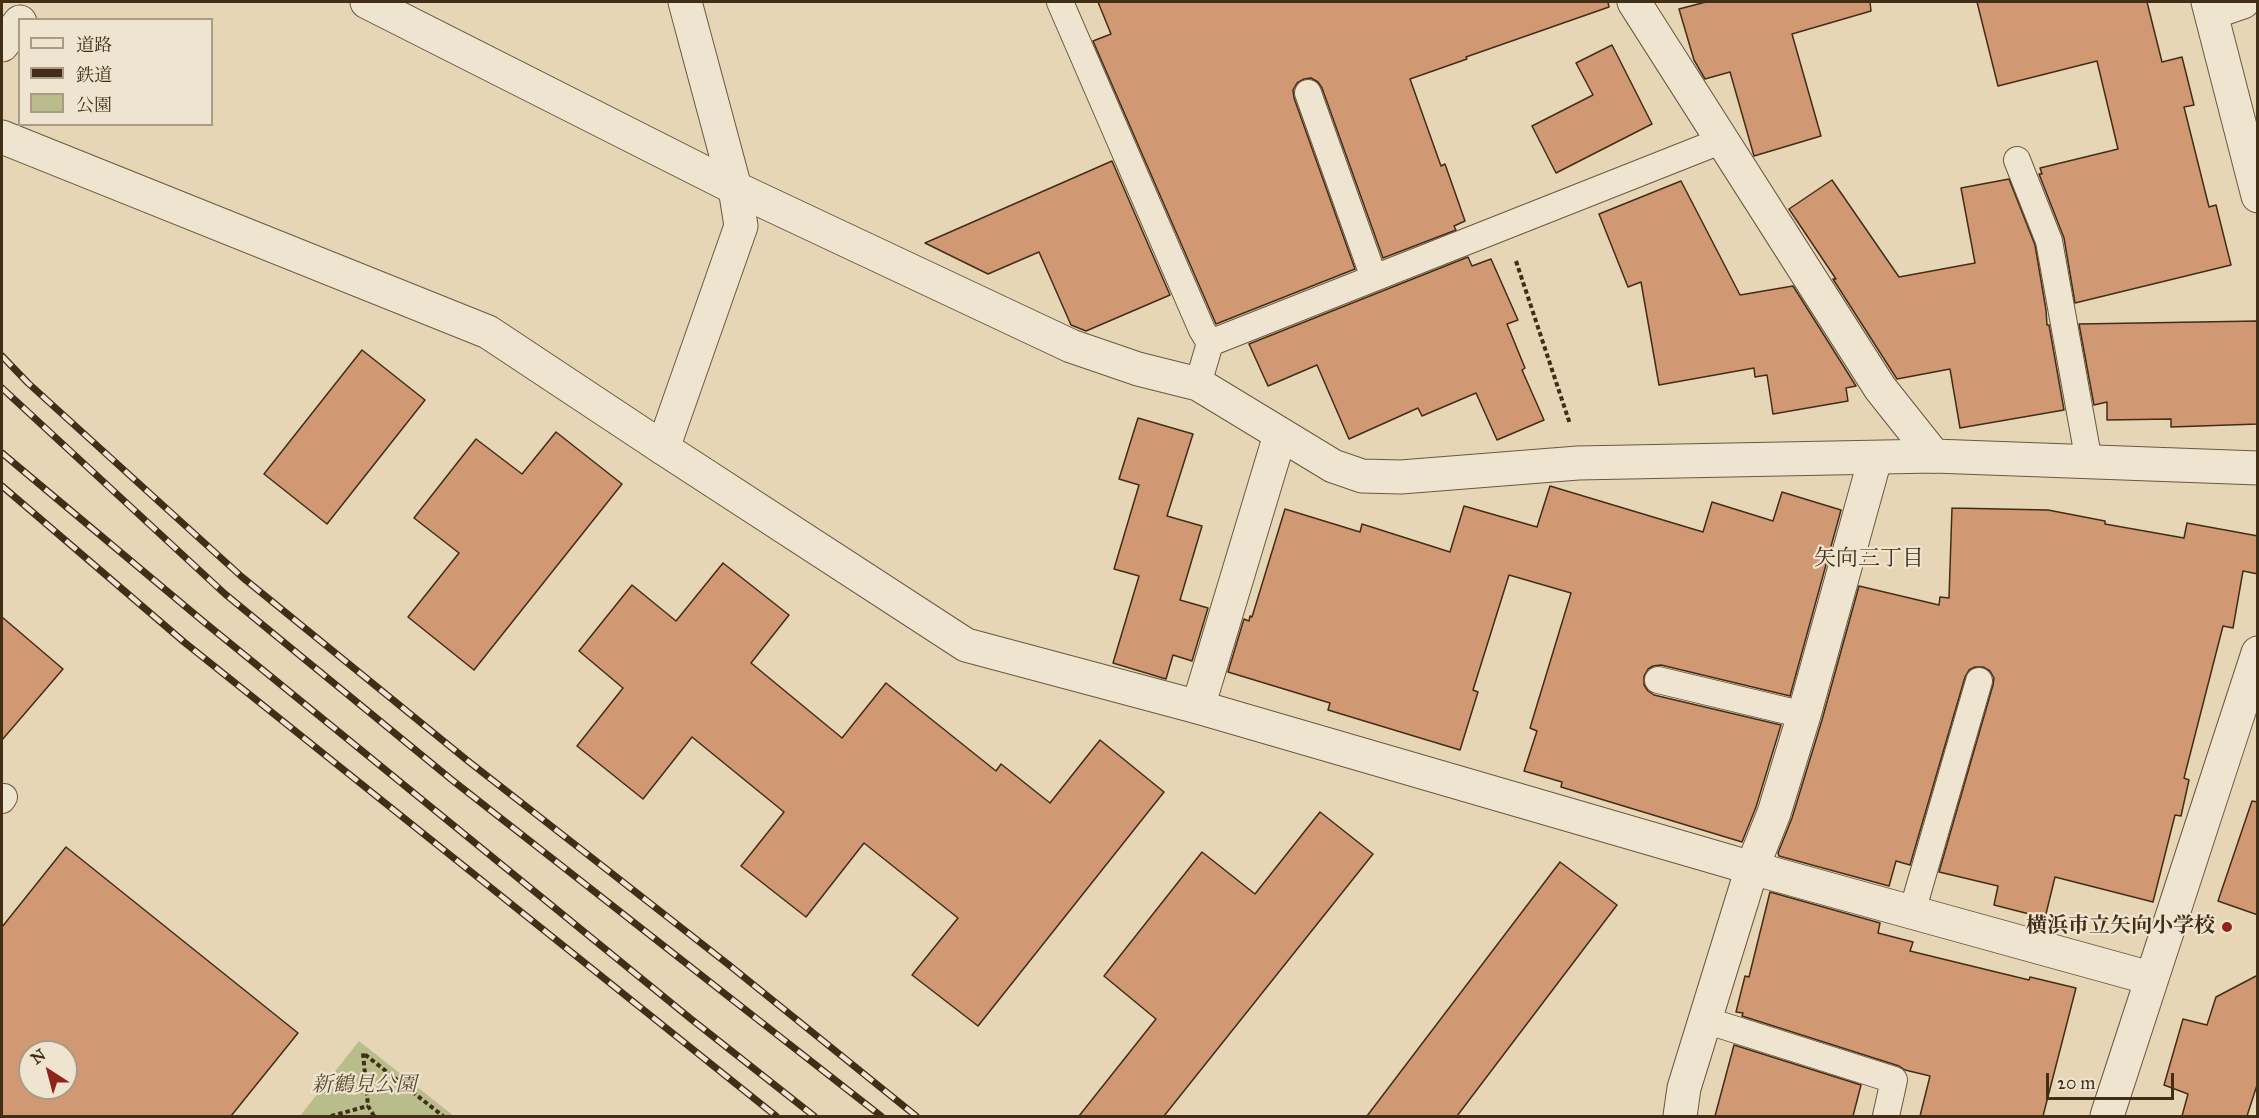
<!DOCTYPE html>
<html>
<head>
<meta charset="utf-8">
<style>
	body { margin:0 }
	#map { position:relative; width:2259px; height:1118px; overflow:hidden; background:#e7d6b6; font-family:"IM FELL Great Primer","Noto Serif JP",serif }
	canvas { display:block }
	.frame { position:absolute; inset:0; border:3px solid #422d17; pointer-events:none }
	.legend { position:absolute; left:18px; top:18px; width:195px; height:108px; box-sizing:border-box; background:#efe4d0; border:2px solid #aa9b86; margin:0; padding:8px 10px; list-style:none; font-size:18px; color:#422d17 }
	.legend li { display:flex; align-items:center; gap:12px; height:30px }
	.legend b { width:30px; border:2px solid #aa9b86 }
	.north { position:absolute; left:18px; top:1040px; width:60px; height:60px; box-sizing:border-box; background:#efe4d0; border:2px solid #aa9b86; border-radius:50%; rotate:324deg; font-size:16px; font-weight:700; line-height:24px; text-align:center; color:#422d17 }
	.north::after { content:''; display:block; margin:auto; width:21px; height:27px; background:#8f2418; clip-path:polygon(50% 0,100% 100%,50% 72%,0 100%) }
	.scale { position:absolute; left:2046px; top:1073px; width:128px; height:27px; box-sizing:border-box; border:3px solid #422d17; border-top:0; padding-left:8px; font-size:18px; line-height:21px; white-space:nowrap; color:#422d17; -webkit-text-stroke:4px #efe4d0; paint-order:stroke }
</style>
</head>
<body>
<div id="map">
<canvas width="2259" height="1118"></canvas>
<div class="frame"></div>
<ul class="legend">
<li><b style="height:8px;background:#efe4d0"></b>道路</li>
<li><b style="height:8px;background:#422d17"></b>鉄道</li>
<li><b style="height:16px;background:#b9bd8c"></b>公園</li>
</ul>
<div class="north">N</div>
<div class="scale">20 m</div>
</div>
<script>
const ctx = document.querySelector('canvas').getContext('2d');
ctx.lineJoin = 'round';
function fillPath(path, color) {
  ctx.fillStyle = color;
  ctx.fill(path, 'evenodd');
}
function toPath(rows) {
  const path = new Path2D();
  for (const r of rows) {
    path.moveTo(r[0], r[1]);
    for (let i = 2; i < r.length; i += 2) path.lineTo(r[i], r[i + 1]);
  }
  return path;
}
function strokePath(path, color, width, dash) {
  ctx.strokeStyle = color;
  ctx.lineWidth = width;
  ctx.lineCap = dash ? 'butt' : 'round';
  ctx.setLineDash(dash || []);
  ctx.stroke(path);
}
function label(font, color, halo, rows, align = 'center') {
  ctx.font = font + ' "IM FELL Great Primer","Noto Serif JP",serif';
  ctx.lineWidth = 4.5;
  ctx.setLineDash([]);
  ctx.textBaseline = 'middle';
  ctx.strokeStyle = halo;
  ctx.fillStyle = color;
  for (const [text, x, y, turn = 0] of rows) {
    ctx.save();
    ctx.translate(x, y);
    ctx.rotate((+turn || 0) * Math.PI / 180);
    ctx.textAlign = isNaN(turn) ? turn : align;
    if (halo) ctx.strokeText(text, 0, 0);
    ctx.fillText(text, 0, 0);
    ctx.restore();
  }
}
fillPath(toPath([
	[359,1041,454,1116,300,1116]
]), '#b9bd8c');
const building = toPath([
	[1098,2,1608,2,1609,7,1466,57,1467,59,1410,79,1441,166,1445,164,1465,221,1454,226,1456,230,1383,258,1322,88,1318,82,1311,78,1304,79,1297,83,1293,90,1294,98,1355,269,1216,324,1093,41,1111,34,1098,2],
	[1706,2,1870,2,1871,11,1792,34,1821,136,1754,156,1730,72,1705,79,1694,60,1679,9,1706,2],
	[1977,2,2147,2,2162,62,2182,57,2194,105,2184,107,2209,207,2216,205,2231,265,2075,303,2064,238,2039,174,2042,174,2040,168,2118,149,2097,61,1998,86,1977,2],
	[1612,45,1652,124,1556,173,1532,126,1593,95,1576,63,1612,45],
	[1112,161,1170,295,1086,331,1071,325,1039,252,988,274,925,243,1112,161],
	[2009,179,2035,245,2046,310,2047,325,2049,325,2064,410,1960,428,1950,369,1897,379,1833,279,1836,279,1789,209,1832,180,1899,277,1975,263,1961,188,2009,179],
	[1681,181,1740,295,1793,286,1856,386,1846,388,1848,401,1773,414,1767,375,1755,377,1754,368,1659,385,1641,282,1628,287,1599,214,1681,181],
	[1468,257,1472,266,1491,259,1518,320,1507,324,1525,368,1522,370,1544,420,1497,440,1476,393,1422,416,1418,408,1349,439,1317,365,1268,386,1249,344,1468,257],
	[2258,321,2258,424,2171,427,2171,419,2107,420,2107,402,2094,405,2079,324,2258,321],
	[362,350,425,400,327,524,264,474,362,350],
	[1138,418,1193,434,1167,516,1202,526,1180,600,1208,608,1192,661,1173,655,1166,679,1113,663,1139,576,1114,569,1139,485,1119,479,1138,418],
	[556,432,622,484,474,670,408,617,459,553,414,518,476,439,522,474,556,432],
	[1550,486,1703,532,1712,502,1773,521,1782,492,1841,510,1790,696,1661,665,1653,666,1648,669,1644,676,1644,685,1648,691,1654,695,1781,725,1756,807,1742,842,1561,787,1562,782,1524,771,1537,731,1530,728,1571,593,1509,575,1473,690,1478,692,1460,750,1328,710,1330,703,1228,672,1244,619,1249,621,1250,616,1252,617,1285,509,1360,532,1362,524,1450,552,1464,506,1537,527,1550,486],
	[1952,508,2048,510,2105,521,2105,524,2184,538,2187,523,2258,536,2258,574,2243,571,2233,628,2223,626,2184,778,2189,780,2181,816,2175,815,2153,902,2055,877,2045,918,1994,905,1998,886,1939,872,1993,685,1994,678,1990,671,1983,667,1975,667,1969,670,1965,677,1910,865,1896,861,1889,886,1779,856,1778,853,1792,818,1822,720,1859,586,1939,605,1940,597,1949,598,1952,508],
	[723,563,789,615,751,663,842,738,886,683,996,771,1001,764,1050,803,1100,740,1164,792,978,1026,912,975,958,918,864,843,806,917,741,866,784,812,692,737,643,799,577,746,623,688,579,651,632,585,676,621,723,563],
	[2,617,63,669,2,740,2,617],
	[2252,801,2258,802,2258,915,2218,901,2252,801],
	[1320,812,1373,854,1164,1116,1079,1116,1156,1019,1104,976,1202,852,1255,894,1320,812],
	[66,847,298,1033,231,1116,2,1116,2,927,66,847],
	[30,1052,66,1052,66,1088,30,1088,30,1052],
	[1560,862,1617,905,1457,1116,1367,1116,1560,862],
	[1770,892,1880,923,1878,933,1913,942,1910,951,2029,980,2030,977,2076,988,2043,1116,1920,1116,1930,1076,1905,1070,1899,1066,1742,1016,1743,1013,1736,1012,1745,976,1749,977,1770,892],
	[2258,975,2258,1082,2247,1116,2182,1116,2188,1094,2164,1085,2183,1019,2207,1025,2216,997,2258,975],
	[1734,1045,1861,1085,1853,1116,1715,1116,1734,1045]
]);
fillPath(building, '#d19874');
strokePath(building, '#422d17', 1.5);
const service = toPath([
	[1060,2,1202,330,1210,343,1198,384],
	[1308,93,1374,278],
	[2017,160,2049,241,2089,462],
	[1210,343,1723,140],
	[1658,680,1804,715],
	[2,800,4,797],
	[1912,912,1979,681],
	[1705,1020,1894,1080,1886,1116]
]);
const minor = toPath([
	[1634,2,1880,388,1934,456],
	[2208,2,2258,196],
	[2211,13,2243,2],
	[2,45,20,22],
	[663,448,741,226,735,188,685,2],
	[1198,707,1280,435],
	[1752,868,2150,978],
	[1680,1116,1684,1088,1705,1020,1752,868,1774,813,1804,715,1875,459],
	[2107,1116,2258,653]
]);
const tertiary = toPath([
	[367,2,735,188,1071,346,1138,369,1198,384,1333,466,1362,476,1401,477,1578,463,1934,456,2258,468],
	[2,137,488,332,663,448,966,645,1198,707,1752,868]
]);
strokePath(service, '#6b573f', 28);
strokePath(minor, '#6b573f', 35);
strokePath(tertiary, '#6b573f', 35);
strokePath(toPath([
	[1516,261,1570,424],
	[331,1116,368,1106],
	[374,1116,368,1106,363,1053,443,1116]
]), '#422d17', 4, [4.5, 3]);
strokePath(service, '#efe4d0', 26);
strokePath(minor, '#efe4d0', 33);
strokePath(tertiary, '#efe4d0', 33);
const rail = toPath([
	[2,356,28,383,242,577,468,761,729,965,916,1116],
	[2,388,225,594,452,780,881,1116],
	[2,453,204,622,691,1019,814,1116],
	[2,486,184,642,776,1116]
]);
strokePath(rail, '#422d17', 7);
strokePath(rail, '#efe4d0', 4.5, [14]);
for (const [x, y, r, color] of [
	[2227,927,6,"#8f2418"]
]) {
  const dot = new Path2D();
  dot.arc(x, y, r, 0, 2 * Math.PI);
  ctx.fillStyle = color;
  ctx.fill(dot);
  strokePath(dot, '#efe4d0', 2);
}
label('bold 21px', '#422d17', '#efe4d0', [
	["横浜市立矢向小学校",2215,927]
], 'right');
label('italic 21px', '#5a4a2e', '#efe4d0', [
	["新鶴見公園",364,1086]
]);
label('22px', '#422d17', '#efe4d0', [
	["矢向三丁目",1869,560]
]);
</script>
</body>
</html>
